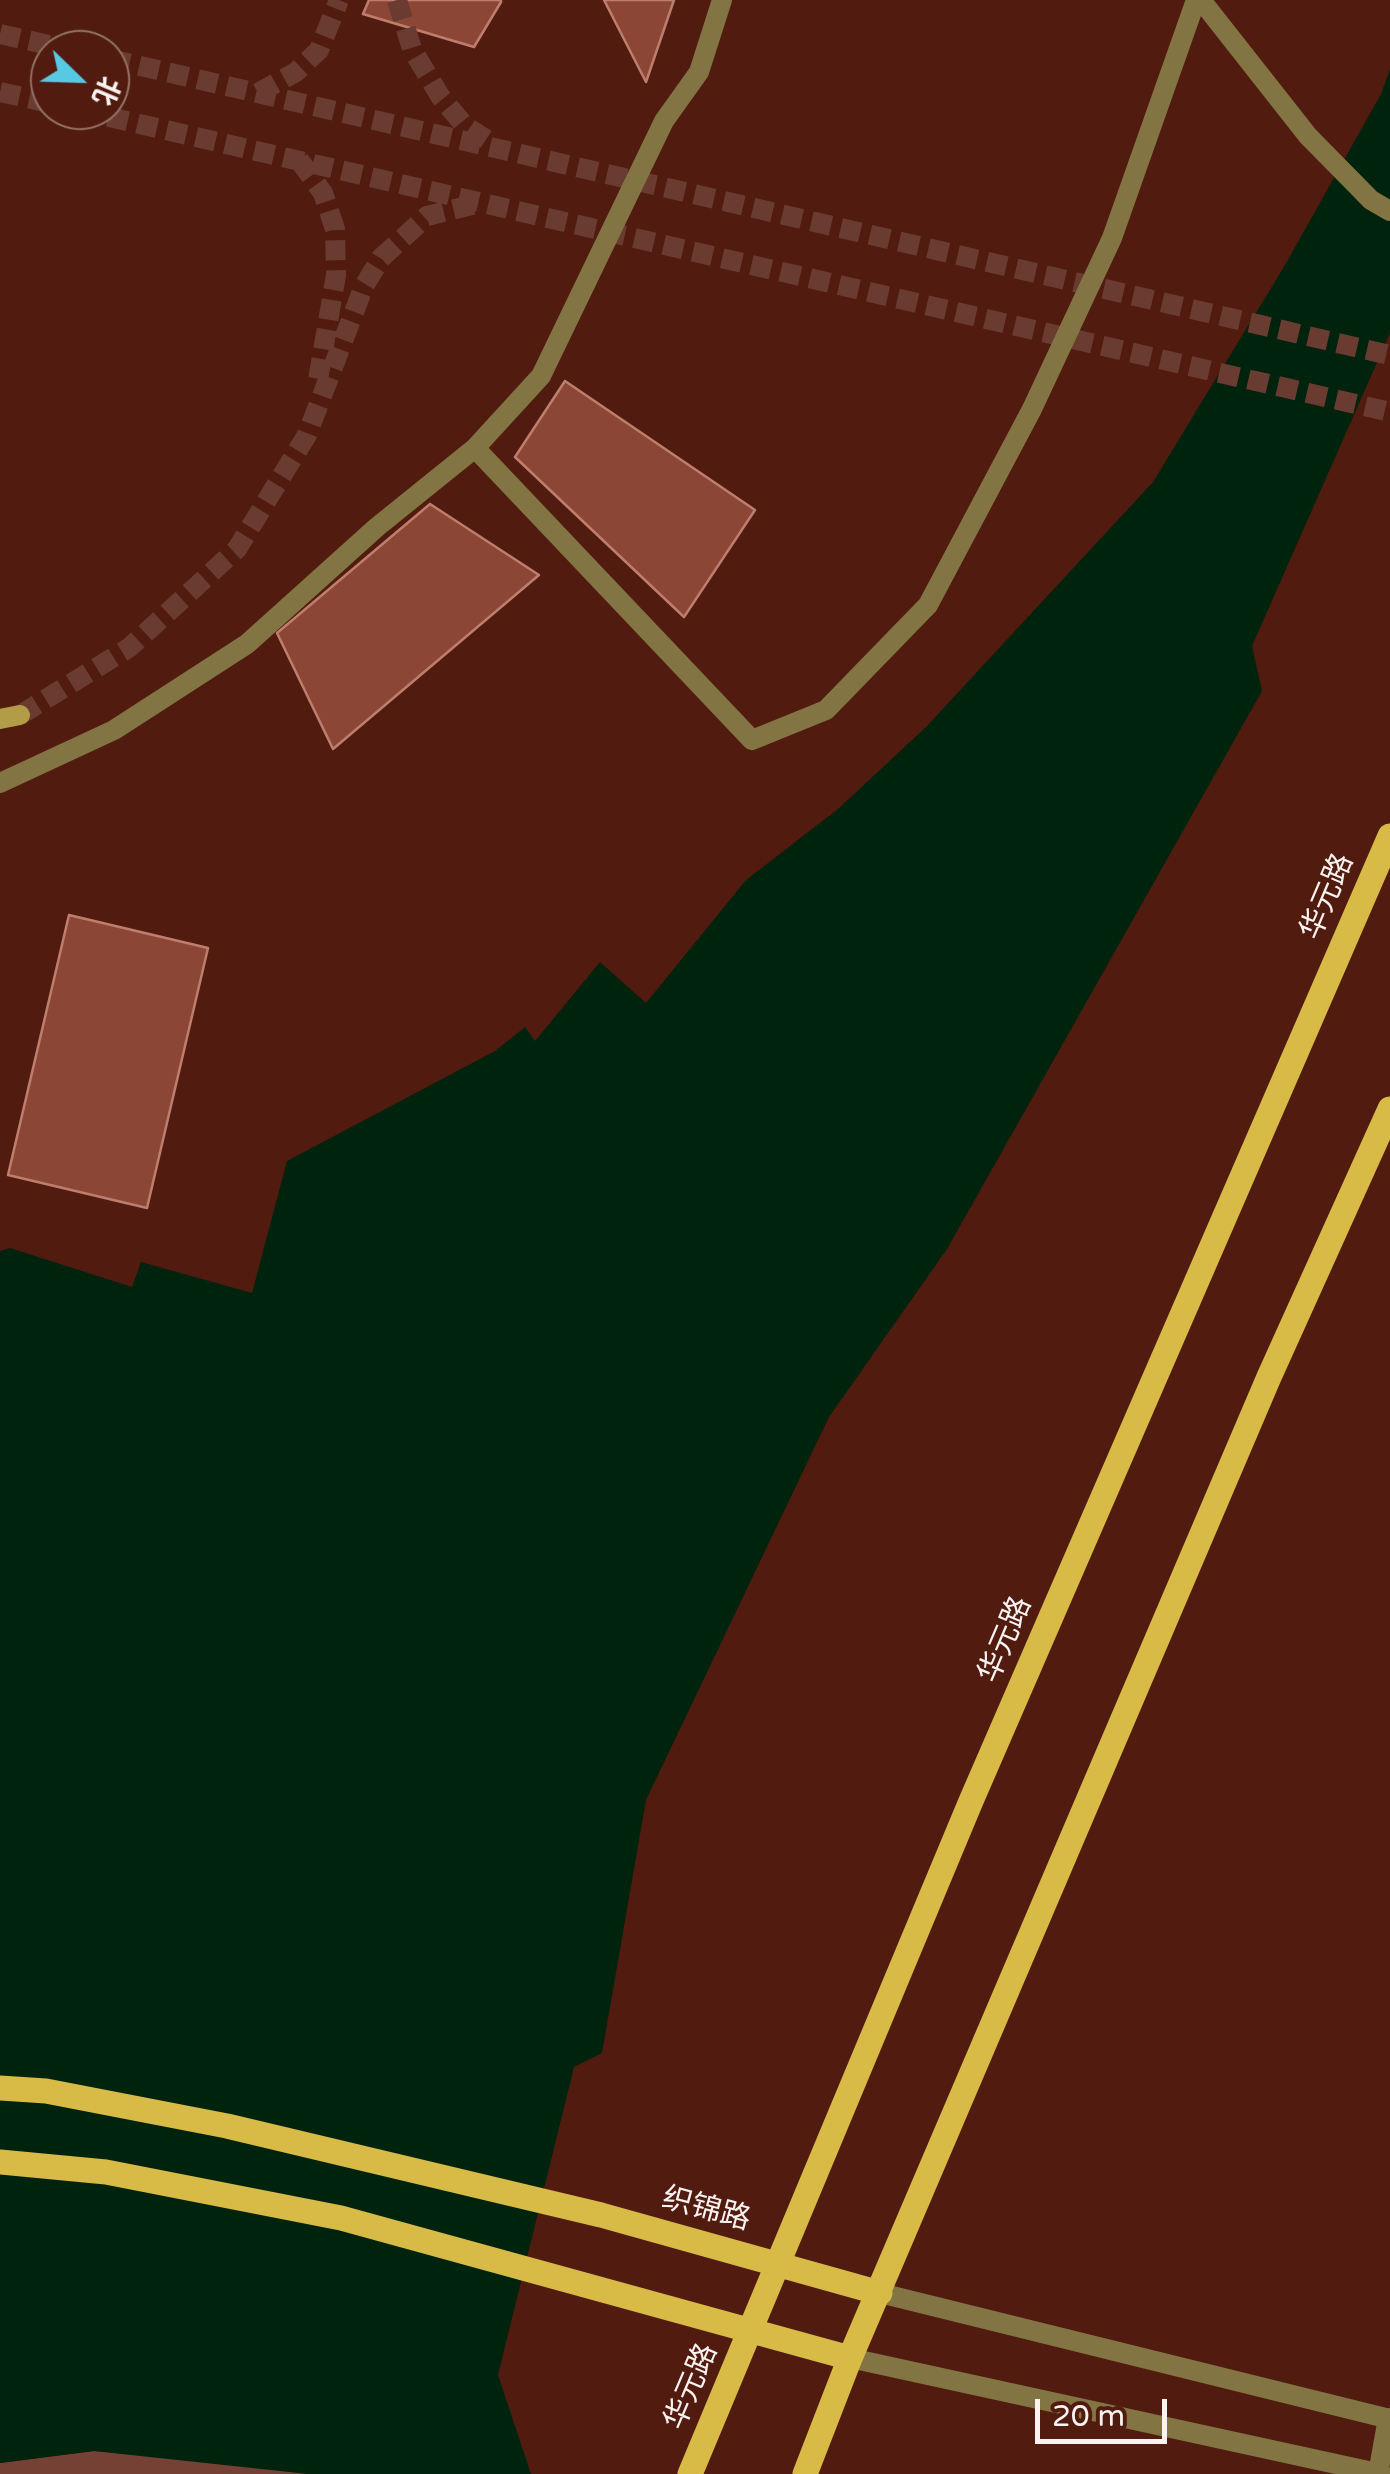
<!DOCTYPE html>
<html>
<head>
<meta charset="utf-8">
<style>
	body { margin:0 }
	#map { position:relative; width:1390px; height:2474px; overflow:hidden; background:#511c0f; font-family:"Varela Round","Noto Sans SC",sans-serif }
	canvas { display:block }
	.north { position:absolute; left:30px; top:30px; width:100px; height:100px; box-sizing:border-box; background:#511c0f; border:2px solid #957269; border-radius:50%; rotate:113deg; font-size:28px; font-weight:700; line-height:40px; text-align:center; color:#faf3f1 }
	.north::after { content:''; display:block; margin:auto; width:35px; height:45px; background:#57c9e2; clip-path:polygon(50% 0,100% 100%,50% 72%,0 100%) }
	.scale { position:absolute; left:1035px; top:2399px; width:132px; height:45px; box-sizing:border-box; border:5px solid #faf3f1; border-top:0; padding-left:12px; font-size:30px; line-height:35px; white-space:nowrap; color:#faf3f1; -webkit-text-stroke:8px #511c0f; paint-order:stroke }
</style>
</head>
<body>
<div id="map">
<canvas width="1390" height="2474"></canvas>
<div class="north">北</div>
<div class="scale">20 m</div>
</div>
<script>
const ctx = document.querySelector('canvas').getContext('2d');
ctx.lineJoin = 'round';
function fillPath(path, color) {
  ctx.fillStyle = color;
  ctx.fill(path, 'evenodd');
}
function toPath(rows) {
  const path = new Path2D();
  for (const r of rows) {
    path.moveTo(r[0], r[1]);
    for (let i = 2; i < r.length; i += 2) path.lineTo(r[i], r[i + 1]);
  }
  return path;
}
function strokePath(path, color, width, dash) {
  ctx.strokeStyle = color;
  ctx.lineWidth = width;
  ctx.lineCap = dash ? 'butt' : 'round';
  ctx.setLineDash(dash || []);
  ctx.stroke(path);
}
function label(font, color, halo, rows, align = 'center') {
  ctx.font = font + ' "Varela Round","Noto Sans SC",sans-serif';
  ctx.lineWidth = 9;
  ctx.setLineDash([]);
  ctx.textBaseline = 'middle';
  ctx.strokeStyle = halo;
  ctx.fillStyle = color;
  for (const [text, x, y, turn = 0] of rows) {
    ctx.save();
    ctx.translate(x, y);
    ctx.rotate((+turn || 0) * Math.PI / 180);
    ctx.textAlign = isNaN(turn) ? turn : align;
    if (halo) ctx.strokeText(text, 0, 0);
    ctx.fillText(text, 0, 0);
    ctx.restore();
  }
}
fillPath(toPath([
	[94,2451,199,2459,308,2474,0,2474,0,2463]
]), '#754135');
fillPath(toPath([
	[1390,69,1390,333,1252,646,1262,691,947,1249,829,1417,646,1800,602,2053,574,2067,498,2375,531,2474,308,2474,94,2451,0,2463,0,1251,10,1248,132,1287,141,1262,252,1293,287,1161,495,1051,525,1027,535,1041,600,962,646,1003,746,880,838,809,926,727,1153,482,1285,265,1381,94]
]), '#00230e');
const building = toPath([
	[369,0,501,0,501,2,474,47,363,14,369,0],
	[604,0,674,0,646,82,604,0],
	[565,381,755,510,684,617,515,457,565,381],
	[430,504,539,575,333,749,277,633,430,504],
	[69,915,208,948,147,1208,8,1175,69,915]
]);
fillPath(building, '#8c4635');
strokePath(building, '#be7e6e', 2.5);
strokePath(toPath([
	[397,0,412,49,440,96,464,125,493,144],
	[0,34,71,50],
	[110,59,1390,355],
	[0,92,50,103],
	[258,93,296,72,319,50,339,0],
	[79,110,1390,412],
	[299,160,323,193,335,229,336,275,318,380],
	[20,715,130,647,237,549,307,435,364,286,381,258,427,216,480,203]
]), '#6a3c31', 20, [20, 10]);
strokePath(toPath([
	[1201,0,1308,136,1371,200,1390,211],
	[475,448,752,740,826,710,928,605,1032,409,1112,238,1196,0],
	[0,783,114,730,247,644,377,527,475,448,541,376,664,121,699,72,722,0],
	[1378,2474,1388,2418]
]), '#837543', 20);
strokePath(toPath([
	[880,2293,1390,2419],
	[850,2358,1382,2474]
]), '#837543', 20);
strokePath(toPath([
	[0,719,20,715]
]), '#b39c47', 20);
strokePath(toPath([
	[0,2088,46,2091,227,2126,601,2215,880,2293],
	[0,2162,106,2172,341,2218,850,2358],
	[690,2474,971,1801,1390,836],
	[805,2474,850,2358,1269,1377,1390,1109]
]), '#d8ba47', 25);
label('30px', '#faf3f1', '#511c0f', [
	["华元路",1328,897,-67],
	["华元路",1006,1640,-67],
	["织锦路",706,2210,15],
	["华元路",692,2387,-67]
]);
</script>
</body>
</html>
